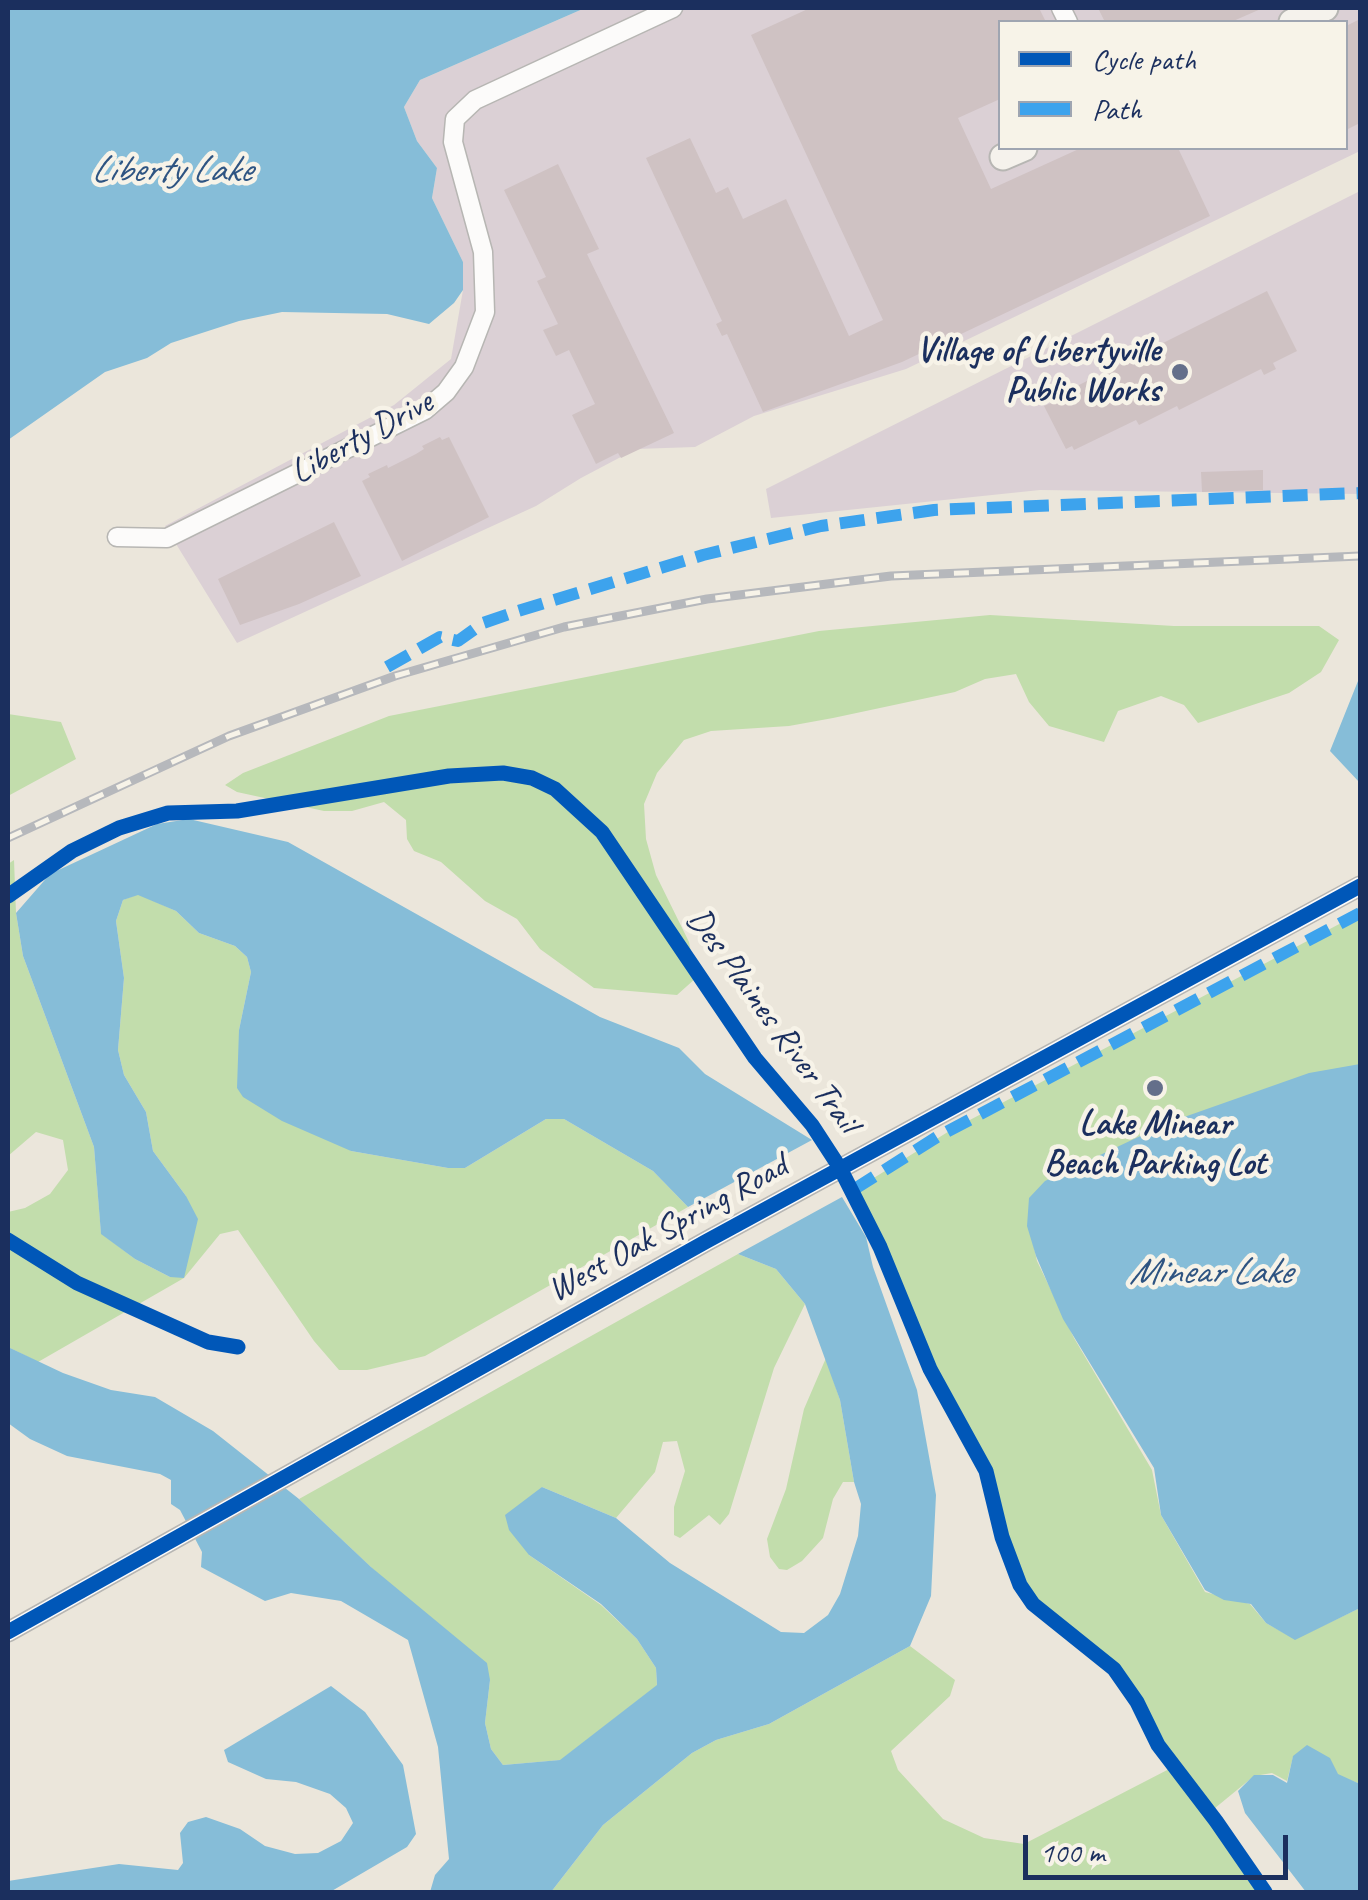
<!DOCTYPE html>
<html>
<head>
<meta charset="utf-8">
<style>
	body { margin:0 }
	#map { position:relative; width:1368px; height:1900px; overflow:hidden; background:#ebe6db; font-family:Caveat,sans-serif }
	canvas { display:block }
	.frame { position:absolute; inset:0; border:10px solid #1b2f5e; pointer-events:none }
	.legend { position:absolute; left:998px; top:20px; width:350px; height:130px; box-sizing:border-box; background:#f7f3e8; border:2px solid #9fa5b1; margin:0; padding:12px 18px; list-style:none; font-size:30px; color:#1b2f5e }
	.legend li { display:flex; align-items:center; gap:20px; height:50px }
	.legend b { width:50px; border:2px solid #9fa5b1 }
	.scale { position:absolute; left:1023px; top:1835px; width:265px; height:45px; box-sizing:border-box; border:5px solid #1b2f5e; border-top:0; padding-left:12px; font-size:30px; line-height:35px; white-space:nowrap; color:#1b2f5e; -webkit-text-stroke:8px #f7f3e8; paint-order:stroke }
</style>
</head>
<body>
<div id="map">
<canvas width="1368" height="1900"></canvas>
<div class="frame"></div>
<ul class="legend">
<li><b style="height:12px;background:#0057b8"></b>Cycle path</li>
<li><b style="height:12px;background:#3da3ed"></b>Path</li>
</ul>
<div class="scale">100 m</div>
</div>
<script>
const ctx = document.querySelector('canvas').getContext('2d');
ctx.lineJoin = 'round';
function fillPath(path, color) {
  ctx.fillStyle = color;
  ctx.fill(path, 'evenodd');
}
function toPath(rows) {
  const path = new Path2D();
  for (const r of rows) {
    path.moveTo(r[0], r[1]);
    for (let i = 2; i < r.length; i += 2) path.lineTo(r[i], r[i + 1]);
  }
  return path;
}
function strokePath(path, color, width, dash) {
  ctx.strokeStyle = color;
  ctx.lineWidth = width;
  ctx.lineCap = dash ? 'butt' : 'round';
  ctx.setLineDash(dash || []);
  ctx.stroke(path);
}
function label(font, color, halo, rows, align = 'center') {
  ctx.font = font + ' Caveat,sans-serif';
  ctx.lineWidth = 9;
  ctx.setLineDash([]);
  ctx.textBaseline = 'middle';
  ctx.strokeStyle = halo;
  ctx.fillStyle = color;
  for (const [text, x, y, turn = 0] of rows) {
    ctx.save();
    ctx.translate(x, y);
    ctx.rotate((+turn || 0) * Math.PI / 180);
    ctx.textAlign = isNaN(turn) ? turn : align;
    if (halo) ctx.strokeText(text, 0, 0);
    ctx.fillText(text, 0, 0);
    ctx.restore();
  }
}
fillPath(toPath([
	[585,8,1360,8,1360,151,906,369,754,416,695,447,636,449,581,478,536,506,237,643,165,526,394,405,451,359,463,290,463,262,432,198,437,168,417,141,404,107,420,80],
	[1001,22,1346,22,1346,148,1001,148],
	[1360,191,1360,494,1040,490,771,518,766,489]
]), '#dbd0d5');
fillPath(toPath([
	[990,615,1174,626,1319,626,1339,640,1321,672,1289,693,1198,723,1184,705,1161,696,1118,711,1104,742,1049,726,1029,702,1016,674,985,679,955,692,833,718,789,726,711,731,684,740,657,773,644,804,646,839,656,875,689,942,696,978,677,995,594,988,540,949,517,919,485,901,441,862,414,851,407,839,406,820,384,802,352,811,324,811,237,792,225,785,243,773,389,716,819,631],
	[8,714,61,722,76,759,8,796],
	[14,860,16,913,23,956,94,1147,101,1233,135,1259,170,1277,186,1196,153,1151,146,1112,124,1075,118,1050,124,978,116,921,123,900,138,894,176,911,199,933,235,946,247,957,251,972,239,1030,351,1151,448,1168,465,1168,546,1119,564,1119,653,1171,688,1207,425,1356,367,1370,339,1370,314,1341,238,1230,220,1234,184,1278,38,1362,8,1347,8,1212,25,1208,50,1194,68,1170,63,1140,36,1132,8,1156,8,864],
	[1360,913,1360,1066,1029,1225,1037,1261,1074,1338,1152,1470,1161,1515,1205,1592,1250,1604,1266,1623,1295,1639,1360,1608,1360,1784,1293,1757,1287,1781,1272,1773,1254,1776,1209,1813,1263,1892,551,1892,603,1825,692,1753,716,1740,769,1724,910,1646,955,1680,950,1696,891,1751,898,1770,943,1819,984,1838,1024,1844,1173,1767,1203,1804,1159,1742,1117,1673,1026,1599,997,1527,986,1466,939,1380,856,1189,951,1130],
	[738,1254,776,1269,805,1304,774,1368,729,1514,720,1525,709,1515,680,1538,674,1535,674,1507,685,1471,677,1441,663,1442,655,1472,616,1518,542,1487,529,1555,601,1605,637,1639,656,1668,657,1686,561,1760,503,1765,491,1749,485,1723,490,1680,299,1499],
	[826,1358,840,1400,854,1482,843,1482,833,1499,823,1538,802,1561,787,1570,779,1569,770,1557,767,1539,786,1489,804,1409]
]), '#c2ddac');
fillPath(toPath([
	[8,8,585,8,420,80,404,107,417,141,437,168,432,198,463,262,463,290,454,303,429,324,387,314,282,312,239,321,171,343,147,358,105,372,8,440],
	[1360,676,1360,783,1330,751],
	[189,819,288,842,600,1017,679,1048,705,1074,812,1140,688,1207,653,1171,564,1119,546,1119,465,1168,448,1168,351,1151,282,1121,243,1097,237,1088,239,1030,251,972,247,957,235,946,199,933,176,911,138,895,123,900,116,921,124,978,118,1050,124,1075,146,1112,153,1151,186,1196,198,1219,184,1278,170,1277,135,1259,101,1234,94,1147,23,956,16,913,50,874,157,824],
	[1360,1064,1360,1608,1295,1640,1266,1623,1251,1604,1224,1600,1205,1590,1161,1515,1154,1468,1063,1319,1036,1256,1027,1226,1029,1198,1045,1181,1170,1122,1309,1073],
	[842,1197,866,1237,873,1267,917,1390,936,1495,931,1596,910,1646,769,1724,716,1740,692,1753,603,1825,551,1892,430,1892,435,1875,449,1859,438,1747,408,1640,341,1601,291,1593,265,1601,201,1567,202,1552,180,1510,171,1504,171,1480,160,1474,67,1456,30,1439,8,1423,8,1347,63,1373,111,1390,155,1397,213,1431,299,1499,371,1567,487,1663,490,1680,485,1723,491,1749,503,1765,560,1760,657,1685,656,1668,637,1639,601,1604,529,1555,509,1530,505,1515,542,1487,616,1518,670,1563,781,1632,804,1633,828,1615,840,1594,858,1536,861,1504,854,1482,840,1400,805,1304,776,1269,738,1254],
	[331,1686,365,1712,403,1765,416,1834,407,1847,330,1892,8,1892,8,1881,119,1864,178,1870,183,1863,180,1833,188,1822,206,1817,240,1829,265,1846,295,1854,318,1853,341,1841,353,1823,346,1808,330,1794,296,1782,266,1779,228,1762,224,1750],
	[1307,1745,1330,1758,1338,1774,1360,1784,1360,1892,1306,1892,1245,1813,1238,1791,1254,1775,1273,1775,1287,1783,1293,1756]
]), '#86bdd8');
fillPath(toPath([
	[810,8,1039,8,1046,22,1000,22,1000,99,958,118,991,189,1081,148,1178,148,1210,216,902,362,763,412,727,334,722,336,716,324,722,321,646,158,690,138,716,193,728,187,743,219,786,199,849,336,883,320,751,35],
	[1098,8,1263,8,1231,22,1105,22],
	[1360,19,1360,123,1346,130,1346,26],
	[558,164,599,249,587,254,674,433,621,458,618,453,596,464,572,415,595,404,569,350,556,356,543,330,558,324,537,281,546,277,504,190],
	[1267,291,1297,351,1273,363,1276,369,1264,375,1261,369,1179,410,1177,406,1139,425,1136,420,1074,450,1072,446,1066,449,1044,406,1051,403,1049,400],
	[440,437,442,440,449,437,489,517,402,561,362,481,370,477,368,474,387,465,388,468,416,454,424,449,422,446],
	[1263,470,1263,490,1202,492,1201,472],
	[334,522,361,576,299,604,240,625,218,579]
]), '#cfc2c3');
const street = toPath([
	[1061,8,1068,22],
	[117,537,167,538,425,410,446,392,464,367,485,312,483,252,453,142,455,119,475,100,673,8],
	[8,1632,707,1241,1360,886]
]);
const secondary = toPath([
	[1292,22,1325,8],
	[1003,157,1024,148]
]);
strokePath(street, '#b7b6b3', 21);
strokePath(secondary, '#b7b6b3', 29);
strokePath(street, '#fcfbfa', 18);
strokePath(secondary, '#f5f2ec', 25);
const rail = toPath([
	[8,838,229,736,395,676,564,627,707,599,891,576,1360,556]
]);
strokePath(rail, '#b6b8bc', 9);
strokePath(rail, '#f7f3e8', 5, [15]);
strokePath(toPath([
	[387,667,440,637,458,641,483,623,515,612,703,555,821,526,934,510,1360,493],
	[853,1190,937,1137,1360,913]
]), '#3da3ed', 12, [25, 12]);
strokePath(toPath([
	[8,896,72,851,119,828,168,813,237,811,449,776,503,773,532,778,555,789,602,832,755,1058,812,1125,840,1168,880,1247,930,1369,986,1471,1002,1537,1020,1585,1033,1604,1114,1669,1137,1702,1158,1745,1216,1821,1265,1892],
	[8,1240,77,1283,208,1342,238,1347],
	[8,1632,707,1241,1360,886]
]), '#0057b8', 15);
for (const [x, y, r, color] of [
	[1180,372,10,"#646f8a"],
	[1155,1088,10,"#646f8a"]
]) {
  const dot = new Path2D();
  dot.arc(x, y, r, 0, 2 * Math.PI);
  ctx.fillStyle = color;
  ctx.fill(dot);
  strokePath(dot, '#f7f3e8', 4);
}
label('bold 35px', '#1b2f5e', '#f7f3e8', [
	["Village of Libertyville",1160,352],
	["Public Works",1160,392],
	["Lake Minear",1155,1125,"center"],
	["Beach Parking Lot",1155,1165,"center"]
], 'right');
label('35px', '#1b2f5e', '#f7f3e8', [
	["Liberty Drive",362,438,-29],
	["Des Plaines River Trail",772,1021,54],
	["West Oak Spring Road",668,1229,-29]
]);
label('italic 38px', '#2e5482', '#f7f3e8', [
	["Liberty Lake",171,171],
	["Minear Lake",1210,1273]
]);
</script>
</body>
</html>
